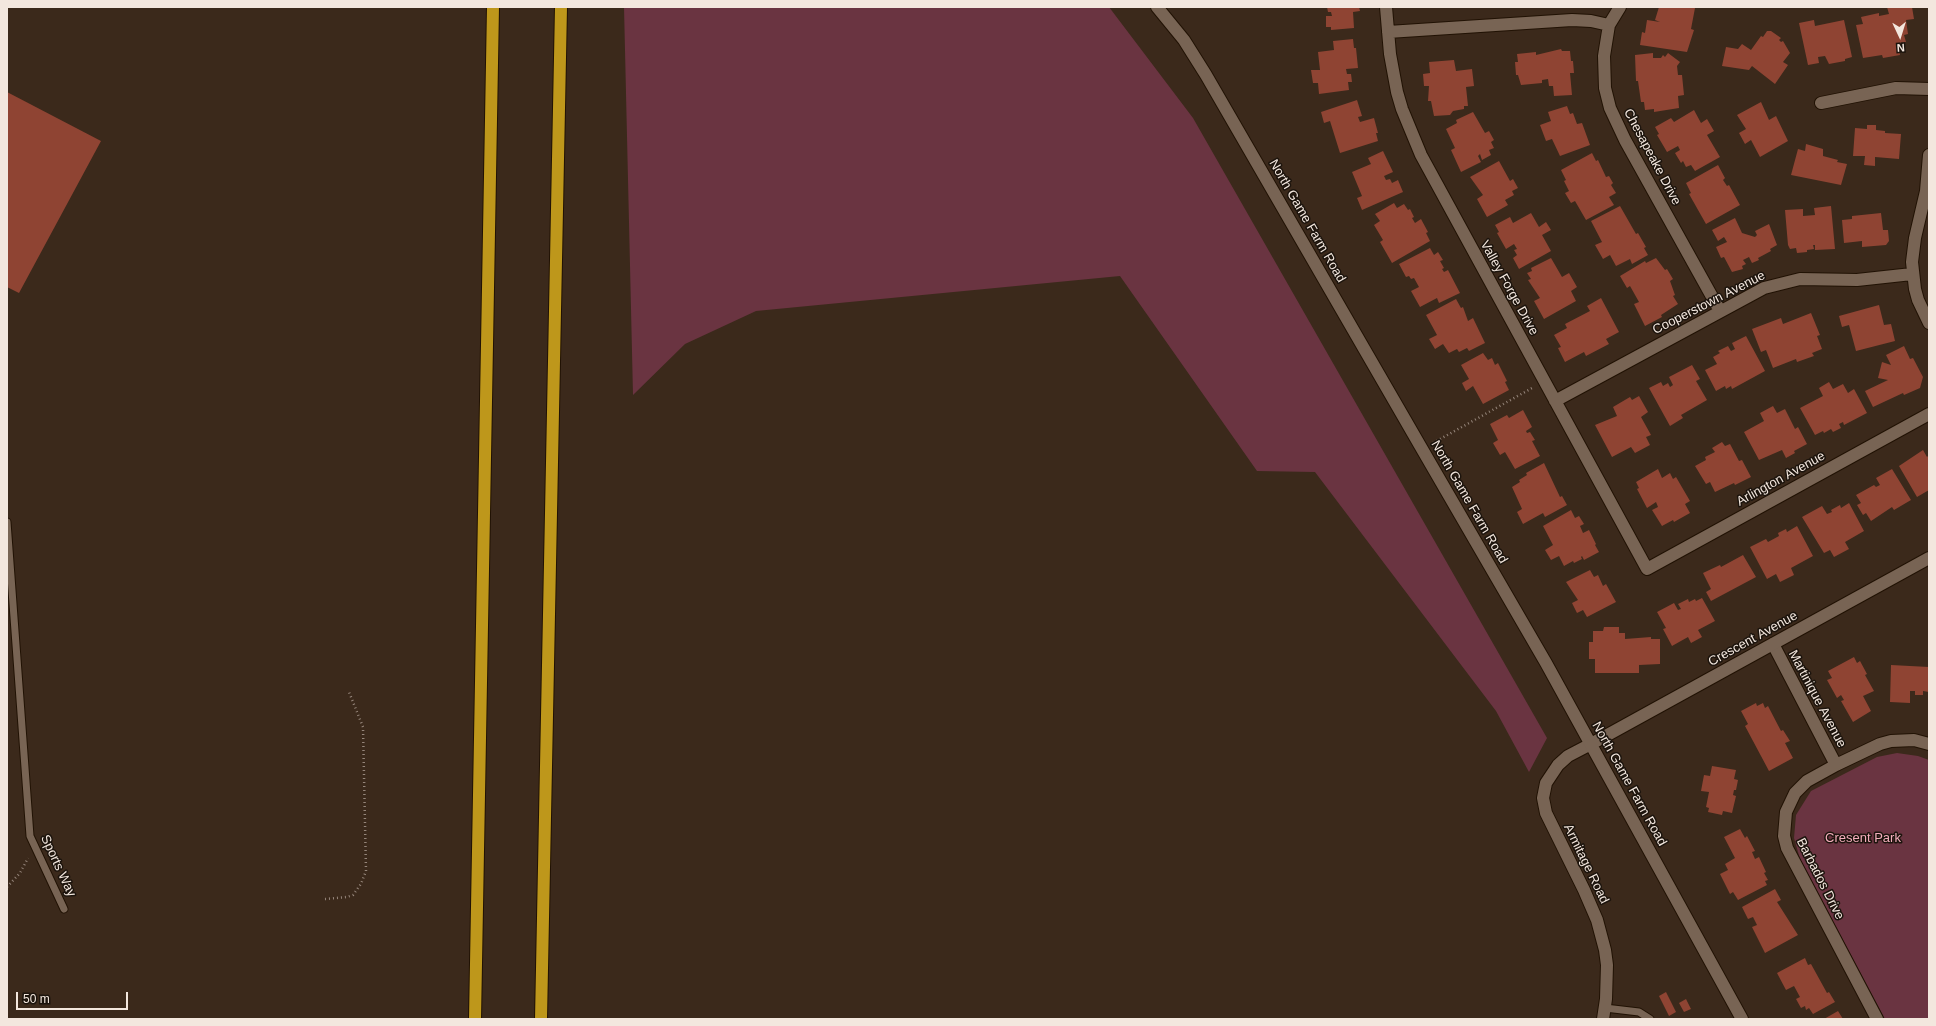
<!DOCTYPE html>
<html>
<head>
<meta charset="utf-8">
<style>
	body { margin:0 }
	#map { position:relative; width:1936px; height:1026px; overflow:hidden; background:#3b291b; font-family:Helvetica,sans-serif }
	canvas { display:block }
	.frame { position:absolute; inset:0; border:8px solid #f3e7de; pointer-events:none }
	.north { position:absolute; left:1880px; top:16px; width:40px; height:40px; -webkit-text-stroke:3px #1c140d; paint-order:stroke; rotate:176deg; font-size:11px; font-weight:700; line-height:16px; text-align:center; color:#f3e7de }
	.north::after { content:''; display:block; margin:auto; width:14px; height:18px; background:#f3e7de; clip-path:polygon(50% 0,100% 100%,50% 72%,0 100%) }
	.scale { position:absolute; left:16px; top:992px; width:112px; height:18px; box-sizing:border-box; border:2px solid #f3e7de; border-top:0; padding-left:5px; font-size:12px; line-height:14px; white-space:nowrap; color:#f3e7de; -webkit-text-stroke:3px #1c140d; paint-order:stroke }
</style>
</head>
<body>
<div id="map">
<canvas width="1936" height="1026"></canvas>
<div class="frame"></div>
<div class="north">N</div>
<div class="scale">50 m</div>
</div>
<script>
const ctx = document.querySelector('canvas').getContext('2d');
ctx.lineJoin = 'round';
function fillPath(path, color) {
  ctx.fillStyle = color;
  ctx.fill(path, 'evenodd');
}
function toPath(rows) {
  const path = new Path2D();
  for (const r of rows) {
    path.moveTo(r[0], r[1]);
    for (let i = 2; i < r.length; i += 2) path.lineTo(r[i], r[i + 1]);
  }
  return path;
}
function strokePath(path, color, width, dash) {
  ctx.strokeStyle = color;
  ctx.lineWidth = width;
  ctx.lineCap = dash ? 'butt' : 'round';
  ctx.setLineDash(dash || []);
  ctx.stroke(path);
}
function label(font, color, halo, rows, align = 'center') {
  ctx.font = font + ' Helvetica,sans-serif';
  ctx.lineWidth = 3;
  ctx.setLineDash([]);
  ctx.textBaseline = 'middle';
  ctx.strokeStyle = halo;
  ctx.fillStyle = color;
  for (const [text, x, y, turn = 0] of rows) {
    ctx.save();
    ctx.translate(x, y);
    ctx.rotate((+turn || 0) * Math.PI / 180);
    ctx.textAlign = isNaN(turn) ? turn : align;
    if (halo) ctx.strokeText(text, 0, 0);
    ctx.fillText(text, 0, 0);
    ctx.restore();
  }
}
fillPath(toPath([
	[624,7,1109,7,1193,118,1547,738,1529,772,1496,711,1315,472,1257,471,1120,276,756,311,685,344,633,395],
	[1897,753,1918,756,1929,760,1929,1019,1885,1019,1800,859,1794,838,1796,815,1811,791,1877,757]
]), '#6a3441');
fillPath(toPath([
	[1327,7,1359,7,1360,11,1353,12,1354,28,1331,30,1331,27,1326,27,1326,16,1332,16,1331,12,1328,12],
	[1659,7,1695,8,1691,29,1694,30,1687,52,1640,45,1642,32,1645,33,1647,20,1660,22,1655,20],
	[1887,7,1912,7,1914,19,1906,20,1908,34,1904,35,1906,42,1898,43,1900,55,1883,58,1882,55,1863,58,1856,25,1863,24,1861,17,1879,13,1879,16,1889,14],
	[1814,20,1815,26,1844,20,1852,57,1845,59,1845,61,1829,64,1825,56,1818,57,1819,63,1808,65,1799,23],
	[1767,31,1771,31,1781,38,1779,40,1781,42,1783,41,1790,53,1783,62,1788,65,1775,84,1752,66,1749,70,1722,66,1726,47,1738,49,1742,44,1751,50,1761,36,1763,37],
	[1353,39,1354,48,1356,48,1358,68,1346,69,1347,74,1351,74,1352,82,1348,82,1349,90,1319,94,1318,83,1313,83,1311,70,1320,70,1318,52,1334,50,1333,41],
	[1561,49,1562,51,1570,51,1571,61,1573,61,1574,73,1570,73,1572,95,1554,96,1553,86,1549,86,1548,79,1542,80,1542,83,1521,85,1518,75,1516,75,1515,62,1518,62,1517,54,1536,52,1536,55],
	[1653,53,1653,58,1661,58,1663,55,1665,57,1668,53,1680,62,1677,66,1678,75,1682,75,1684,95,1678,96,1679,108,1654,112,1654,109,1645,110,1644,102,1641,102,1638,81,1636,81,1635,55],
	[1454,60,1456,71,1472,69,1474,86,1466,87,1468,106,1464,106,1464,109,1453,111,1450,115,1434,116,1431,101,1428,101,1429,86,1424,86,1423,74,1430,73,1429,62],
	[7,92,101,141,19,293,7,287],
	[1357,100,1362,116,1358,117,1360,122,1374,118,1378,133,1376,133,1378,141,1340,153,1330,121,1324,123,1321,112],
	[1761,102,1769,120,1776,116,1788,141,1760,157,1751,140,1745,144,1739,133,1746,129,1737,115],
	[1567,106,1570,114,1573,113,1577,124,1582,123,1590,145,1560,156,1552,139,1546,141,1540,125,1551,121,1548,112],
	[1694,110,1701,123,1707,119,1714,131,1707,135,1720,157,1695,171,1691,165,1686,167,1683,161,1681,163,1675,153,1680,150,1678,146,1667,152,1657,135,1659,134,1655,127,1671,118,1674,122],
	[1473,112,1485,133,1489,131,1494,140,1491,142,1494,148,1489,150,1491,155,1482,160,1480,154,1478,156,1481,162,1461,172,1451,150,1455,148,1446,129,1457,123,1456,120],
	[1867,125,1876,125,1876,130,1885,131,1885,133,1901,134,1899,159,1875,157,1875,166,1864,165,1865,156,1853,156,1855,128,1867,129],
	[1806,144,1823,149,1823,156,1838,160,1837,162,1847,164,1841,185,1791,175,1798,149,1805,151],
	[1383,151,1393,172,1384,176,1386,180,1390,179,1392,183,1398,180,1403,192,1362,210,1357,198,1362,196,1352,172,1371,164,1368,158],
	[1592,153,1596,161,1598,160,1606,177,1609,176,1613,183,1611,185,1616,193,1609,197,1614,205,1586,220,1575,201,1571,203,1565,193,1569,191,1564,181,1566,180,1561,170],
	[1499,161,1510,181,1513,179,1518,188,1512,191,1514,195,1505,200,1508,205,1487,217,1477,199,1483,195,1470,177],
	[1718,165,1725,178,1723,180,1727,186,1729,185,1740,205,1706,224,1689,194,1691,193,1686,183],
	[1394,203,1397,208,1404,204,1408,210,1410,209,1414,217,1412,218,1415,223,1421,219,1428,232,1426,233,1430,241,1392,263,1380,242,1383,240,1374,225,1380,221,1375,214],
	[1620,206,1636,234,1638,233,1646,247,1644,248,1648,255,1632,264,1630,259,1616,266,1610,255,1603,259,1595,245,1602,242,1591,221],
	[1831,206,1835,249,1815,250,1815,245,1813,245,1814,249,1807,250,1807,252,1797,253,1796,248,1790,249,1788,245,1785,210,1803,209,1803,216,1815,215,1814,208],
	[1531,213,1539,227,1546,222,1551,230,1542,235,1551,251,1519,269,1513,258,1517,255,1514,250,1517,249,1514,244,1506,249,1497,233,1499,232,1495,225,1510,217,1513,223],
	[1881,213,1883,230,1888,230,1889,241,1886,245,1862,247,1862,241,1844,243,1842,220,1852,219,1852,216],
	[1735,218,1742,233,1755,237,1757,235,1755,231,1769,224,1777,245,1770,249,1771,251,1758,258,1759,260,1752,263,1749,257,1743,260,1746,264,1742,266,1743,269,1732,272,1724,257,1721,258,1716,247,1727,242,1724,237,1718,241,1712,230],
	[1430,248,1434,255,1438,252,1443,260,1440,261,1444,268,1442,269,1444,272,1448,270,1460,293,1439,303,1437,298,1420,307,1411,291,1419,287,1414,278,1411,279,1409,276,1406,277,1399,264],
	[1551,258,1562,277,1569,273,1577,287,1571,291,1576,301,1544,319,1534,301,1540,298,1528,280,1531,279,1527,273,1532,271,1531,268],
	[1656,258,1665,270,1667,269,1673,279,1670,281,1675,295,1673,296,1678,304,1661,315,1662,317,1645,326,1634,304,1639,302,1630,286,1627,288,1620,276,1645,261,1646,263],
	[1601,298,1619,332,1606,339,1609,344,1586,356,1584,352,1565,362,1558,348,1561,347,1554,335,1567,328,1565,324,1590,311,1587,306],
	[1456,299,1461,308,1463,307,1468,321,1473,318,1485,343,1469,351,1467,348,1459,352,1457,349,1449,353,1443,344,1435,349,1429,339,1437,335,1426,315],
	[1879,305,1884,325,1891,324,1895,341,1856,351,1849,325,1842,327,1839,316],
	[1811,313,1820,335,1817,336,1822,349,1812,353,1814,356,1797,362,1796,359,1773,368,1766,350,1761,352,1752,329,1781,318,1783,324],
	[1746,336,1765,371,1732,389,1731,386,1726,389,1725,386,1716,391,1705,370,1717,364,1713,357,1720,353,1718,351,1728,346,1731,351,1735,349,1732,343],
	[1904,346,1910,359,1913,358,1923,377,1920,388,1904,395,1903,393,1873,407,1865,391,1888,380,1878,378,1882,362,1891,365,1886,355],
	[1483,353,1488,360,1492,358,1495,365,1498,363,1507,381,1505,382,1509,390,1483,404,1473,386,1466,391,1462,383,1469,379,1461,365],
	[1692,365,1700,379,1696,381,1707,400,1681,415,1683,418,1670,426,1649,388,1661,382,1663,386,1668,383,1670,387,1673,385,1669,377],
	[1829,382,1833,389,1843,384,1848,393,1854,389,1867,413,1844,425,1843,422,1839,424,1841,428,1833,432,1831,429,1824,433,1823,431,1815,435,1800,408,1823,396,1819,388],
	[1639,396,1648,412,1641,417,1651,435,1646,437,1650,445,1635,453,1631,447,1612,457,1595,425,1617,416,1613,407,1630,397,1632,400],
	[1773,406,1777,413,1785,409,1795,429,1798,427,1807,444,1794,451,1795,453,1786,458,1782,450,1759,460,1744,432,1764,421,1760,413],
	[1523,410,1532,427,1526,431,1527,433,1530,432,1535,440,1532,441,1540,456,1515,469,1505,452,1500,455,1493,443,1498,440,1490,424,1507,415,1509,418],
	[1722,442,1725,446,1730,444,1739,461,1742,460,1751,477,1735,485,1734,483,1715,492,1710,482,1706,484,1695,466,1706,460,1705,457,1715,452,1712,448],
	[1923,450,1927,457,1929,455,1929,490,1917,497,1899,466],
	[1544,463,1560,497,1562,496,1567,505,1545,517,1543,513,1523,524,1517,512,1522,509,1512,487,1520,482,1519,480,1527,475,1526,473],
	[1658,469,1662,478,1670,473,1673,479,1676,477,1690,501,1685,504,1690,513,1674,522,1673,520,1662,526,1652,510,1658,507,1656,502,1647,508,1637,489,1639,488,1636,482],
	[1892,469,1911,500,1894,510,1892,507,1871,521,1866,513,1863,515,1857,505,1861,503,1856,495,1874,485,1876,487,1880,485,1876,478],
	[1849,503,1864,531,1845,542,1849,549,1834,557,1830,550,1824,553,1802,517,1822,506,1827,514,1832,512,1831,510,1840,505,1841,508],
	[1571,510,1575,518,1579,516,1584,524,1580,526,1583,533,1589,530,1596,544,1595,545,1599,552,1584,560,1582,556,1581,557,1582,559,1574,563,1573,561,1564,566,1559,556,1551,560,1545,550,1553,545,1543,526],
	[1797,526,1813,556,1791,568,1794,575,1780,582,1776,574,1767,579,1750,547,1766,539,1768,542,1779,536,1778,533,1786,529,1787,532],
	[1743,555,1756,577,1711,601,1706,592,1711,589,1703,573,1720,565,1721,567],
	[1590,570,1594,577,1598,575,1603,586,1606,584,1616,602,1587,617,1583,610,1577,613,1572,603,1578,600,1566,582],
	[1702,598,1715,621,1698,630,1702,637,1691,643,1688,637,1672,646,1663,629,1666,628,1657,612,1674,603,1678,610,1681,609,1678,604,1688,599,1689,602,1695,599,1696,601],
	[1604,627,1619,627,1619,633,1625,633,1625,639,1651,637,1651,639,1660,639,1660,664,1639,665,1639,673,1595,673,1595,659,1589,659,1589,642,1593,642,1593,631,1603,631],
	[1854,657,1857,663,1860,661,1867,674,1865,675,1874,691,1863,696,1871,711,1853,722,1841,701,1844,700,1841,695,1837,698,1827,680,1832,678,1828,671],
	[1891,665,1929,667,1929,692,1923,691,1923,695,1915,695,1915,691,1910,691,1910,703,1890,702],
	[1756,703,1757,706,1763,703,1765,708,1768,706,1781,731,1783,730,1790,741,1785,743,1793,758,1769,771,1745,726,1748,724,1741,711],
	[1712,766,1736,770,1734,779,1738,780,1736,790,1734,790,1733,795,1736,796,1732,813,1723,811,1722,815,1708,812,1709,808,1706,807,1709,792,1701,791,1704,775,1710,776],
	[1740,829,1745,838,1747,836,1755,851,1752,852,1755,859,1759,857,1766,872,1764,873,1768,880,1765,881,1767,885,1738,900,1733,892,1730,894,1720,874,1728,870,1725,864,1735,858,1724,837],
	[1775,889,1781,900,1777,902,1798,935,1765,953,1752,927,1757,925,1753,917,1748,919,1742,907],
	[1805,958,1808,965,1811,964,1827,993,1829,992,1835,1002,1813,1014,1809,1008,1806,1010,1805,1006,1801,1008,1796,999,1800,997,1794,986,1786,990,1777,973],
	[1666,992,1676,1012,1669,1016,1659,996],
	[1686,999,1691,1009,1684,1012,1679,1003],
	[1838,1011,1843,1019,1824,1019]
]), '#8f4433');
const lane = toPath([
	[7,522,30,836,64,909],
	[1605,1008,1639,1012,1650,1019]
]);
const street = toPath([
	[1386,7,1390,54,1397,92,1402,109,1421,155,1647,569,1929,414],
	[1620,7,1609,25,1604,56,1605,88,1610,108,1625,140,1720,311],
	[1388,32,1572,20,1591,21,1609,25],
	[1821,103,1896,88,1929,89],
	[1929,155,1926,191,1915,238,1912,262,1915,289,1918,300,1929,323],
	[1555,401,1764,288,1800,279,1857,280,1912,274],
	[1773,644,1836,765,1880,744,1891,741,1914,740,1929,744],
	[1591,744,1568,756,1558,765,1546,783,1543,798,1546,813,1584,890,1597,920,1605,950,1607,965,1606,999,1603,1019],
	[1836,765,1807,781,1795,793,1786,812,1784,836,1787,848,1877,1019]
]);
const secondary = toPath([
	[1157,7,1184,40,1206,75,1422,449,1546,663,1742,1019],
	[1591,744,1929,558]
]);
const highway = toPath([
	[475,1019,493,7],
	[541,1019,561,7]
]);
strokePath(lane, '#211204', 9);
strokePath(street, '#211204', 14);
strokePath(secondary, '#211204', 14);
strokePath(highway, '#211204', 14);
strokePath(toPath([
	[1433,443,1534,387],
	[7,887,20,873,28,858],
	[325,899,347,897,353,895,361,884,366,871,363,727,349,692]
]), '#95857a', 2.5, [1, 3]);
strokePath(lane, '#786454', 7);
strokePath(street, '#786454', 12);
strokePath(secondary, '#786454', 12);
strokePath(highway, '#be971b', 12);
label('13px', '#f3e7de', '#1c140d', [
	["Chesapeake Drive",1652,157,62],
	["North Game Farm Road",1307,221,60],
	["Valley Forge Drive",1509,288,61],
	["Cooperstown Avenue",1709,303,-27],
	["Arlington Avenue",1781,479,-29],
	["North Game Farm Road",1469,502,60],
	["Crescent Avenue",1753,639,-29],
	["Martinique Avenue",1817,699,62],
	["North Game Farm Road",1629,784,61],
	["Armitage Road",1586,864,64],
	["Sports Way",58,866,65],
	["Barbados Drive",1820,879,63]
]);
label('13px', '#f3aebc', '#1c140d', [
	["Cresent Park",1863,838]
]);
</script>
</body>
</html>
